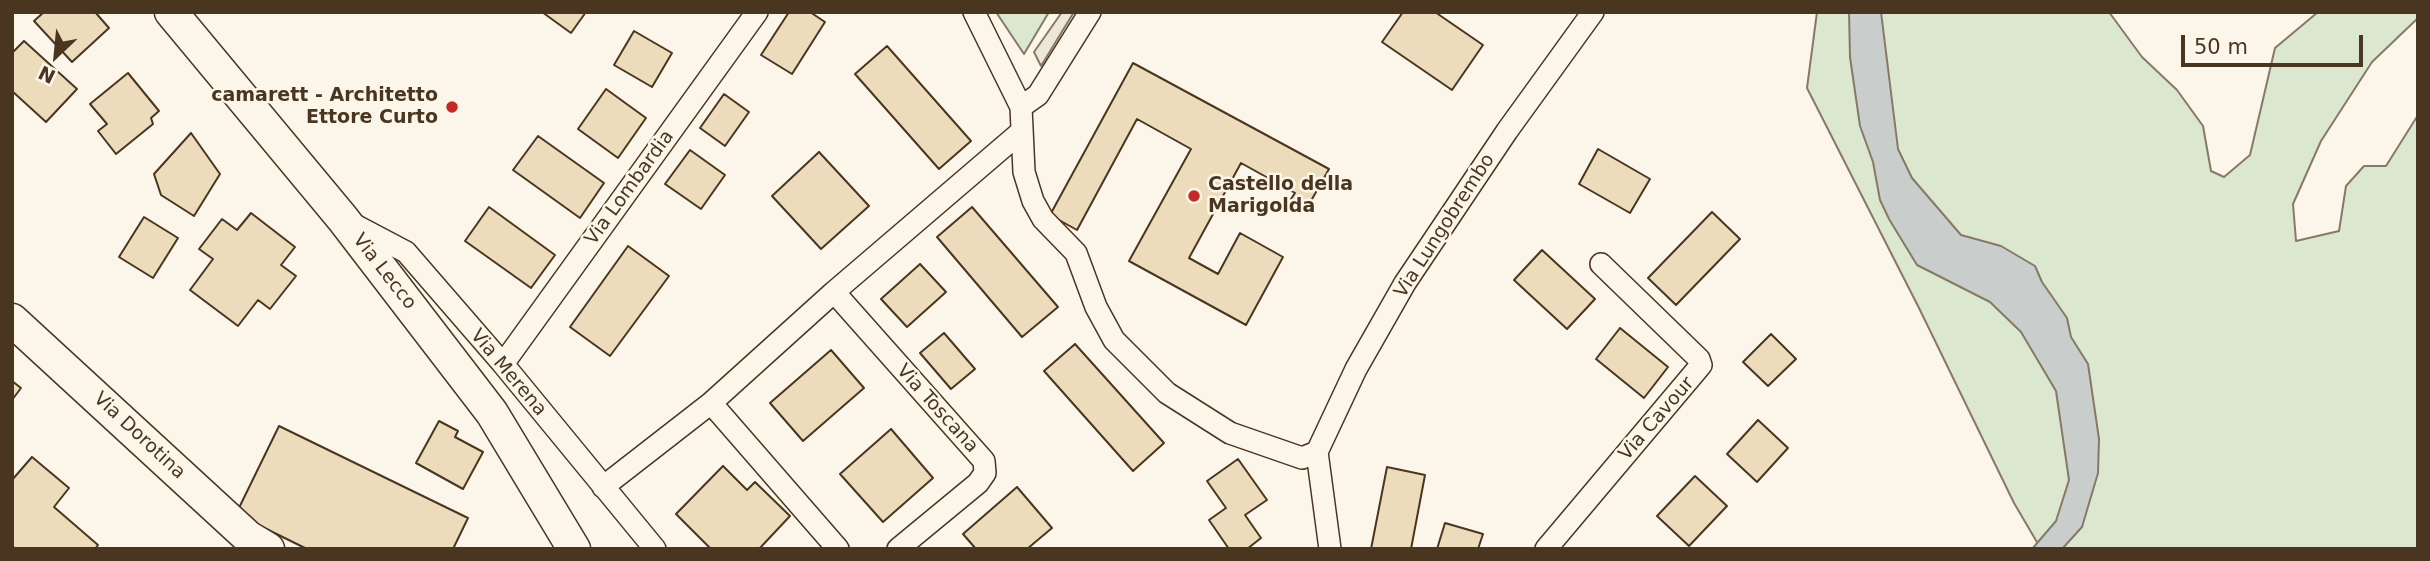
<!DOCTYPE html>
<html>
<head>
<meta charset="utf-8">
<style>
	body { margin:0 }
	#map { position:relative; width:2430px; height:561px; overflow:hidden; background:#fbf6e9; font-family:"DejaVu Sans",sans-serif }
	canvas { display:block }
	.frame { position:absolute; inset:0; border:14px solid #4a3520; pointer-events:none }
	.north { position:absolute; left:21px; top:21px; width:70px; height:70px; -webkit-text-stroke:5px #fbf6e9; paint-order:stroke; rotate:206deg; font-size:19px; font-weight:700; line-height:28px; text-align:center; color:#4a3520 }
	.north::after { content:''; display:block; margin:auto; width:24px; height:32px; background:#4a3520; clip-path:polygon(50% 0,100% 100%,50% 72%,0 100%) }
	.scale { position:absolute; left:2181px; top:35px; width:182px; height:32px; box-sizing:border-box; border:4px solid #4a3520; border-top:0; padding-left:9px; font-size:21px; line-height:24px; white-space:nowrap; color:#4a3520; -webkit-text-stroke:5px #fbf6e9; paint-order:stroke }
</style>
</head>
<body>
<div id="map">
<canvas width="2430" height="561"></canvas>
<div class="frame"></div>
<div class="north">N</div>
<div class="scale">50 m</div>
</div>
<script>
const ctx = document.querySelector('canvas').getContext('2d');
ctx.lineJoin = 'round';
function fillPath(path, color) {
  ctx.fillStyle = color;
  ctx.fill(path, 'evenodd');
}
function toPath(rows) {
  const path = new Path2D();
  for (const r of rows) {
    path.moveTo(r[0], r[1]);
    for (let i = 2; i < r.length; i += 2) path.lineTo(r[i], r[i + 1]);
  }
  return path;
}
function strokePath(path, color, width, dash) {
  ctx.strokeStyle = color;
  ctx.lineWidth = width;
  ctx.lineCap = dash ? 'butt' : 'round';
  ctx.setLineDash(dash || []);
  ctx.stroke(path);
}
function label(font, color, halo, rows, align = 'center') {
  ctx.font = font + ' "DejaVu Sans",sans-serif';
  ctx.lineWidth = 5;
  ctx.setLineDash([]);
  ctx.textBaseline = 'middle';
  ctx.strokeStyle = halo;
  ctx.fillStyle = color;
  for (const [text, x, y, turn = 0] of rows) {
    ctx.save();
    ctx.translate(x, y);
    ctx.rotate((+turn || 0) * Math.PI / 180);
    ctx.textAlign = isNaN(turn) ? turn : align;
    if (halo) ctx.strokeText(text, 0, 0);
    ctx.fillText(text, 0, 0);
    ctx.restore();
  }
}
const green = toPath([
	[996,12,1049,12,1024,54,996,12],
	[1817,12,2109,12,2142,57,2177,90,2203,126,2211,171,2224,177,2250,155,2275,48,2318,12,2418,12,2418,18,2372,62,2321,141,2293,204,2296,241,2339,231,2346,186,2364,166,2386,166,2418,115,2418,549,2041,549,2014,503,1919,308,1807,88,1817,12]
]);
fillPath(green, '#dce7d0');
strokePath(green, '#887966', 2);
const parking = toPath([
	[1062,12,1074,12,1041,66,1034,52,1062,12]
]);
fillPath(parking, '#ede7d9');
strokePath(parking, '#887966', 2);
const water = toPath([
	[1849,12,1881,12,1898,149,1912,178,1961,235,2001,246,2035,266,2042,282,2067,318,2071,337,2088,364,2099,439,2098,473,2082,527,2062,549,2032,549,2056,521,2069,480,2056,391,2021,332,1990,302,1917,265,1889,219,1880,200,1873,162,1860,126,1850,57,1849,12]
]);
fillPath(water, '#c9cecd');
strokePath(water, '#887966', 2);
const building = toPath([
	[44,12,95,12,109,28,72,62,34,21,44,12],
	[542,12,586,12,571,33,542,12],
	[789,12,810,12,825,22,792,74,761,55,789,12],
	[1403,12,1435,12,1483,45,1452,90,1382,42,1403,12],
	[634,31,672,53,652,87,614,65,634,31],
	[24,41,77,89,46,122,12,91,12,53,24,41],
	[887,46,971,141,939,169,855,74,887,46],
	[1133,63,1329,169,1307,208,1291,199,1295,193,1241,163,1189,258,1218,274,1240,233,1283,257,1246,325,1129,261,1191,149,1137,119,1077,230,1050,215,1133,63],
	[128,73,159,111,151,118,153,124,116,154,98,131,107,124,90,104,128,73],
	[606,89,646,118,618,158,578,129,606,89],
	[724,94,749,112,725,146,700,128,724,94],
	[191,133,220,174,194,216,161,195,154,174,191,133],
	[538,136,604,183,580,218,513,170,538,136],
	[1598,149,1650,179,1630,213,1579,184,1598,149],
	[690,150,725,175,701,209,665,184,690,150],
	[819,152,869,206,821,249,772,196,819,152],
	[489,207,555,255,531,288,465,241,489,207],
	[972,207,1058,307,1022,337,937,237,972,207],
	[1712,212,1740,239,1676,305,1648,278,1712,212],
	[251,213,295,247,281,265,296,276,270,309,258,300,238,326,190,290,213,259,199,249,222,219,237,230,251,213],
	[144,217,178,238,153,278,119,257,144,217],
	[628,246,669,276,610,356,570,327,628,246],
	[1542,250,1595,299,1567,329,1514,280,1542,250],
	[920,264,946,292,907,327,881,299,920,264],
	[1620,328,1668,367,1644,398,1596,359,1620,328],
	[944,333,975,369,951,389,920,353,944,333],
	[1771,334,1796,359,1768,386,1743,362,1771,334],
	[1075,344,1164,443,1133,471,1044,371,1075,344],
	[831,350,864,388,803,441,770,403,831,350],
	[12,381,21,388,12,400,12,381],
	[1758,420,1788,448,1757,482,1727,454,1758,420],
	[439,421,458,431,455,437,483,452,463,489,416,463,439,421],
	[279,426,468,518,453,549,307,549,236,514,279,426],
	[891,429,933,478,883,522,840,474,891,429],
	[32,457,69,488,54,507,98,545,95,549,16,549,12,546,12,480,32,457],
	[1238,459,1267,500,1245,515,1261,538,1247,549,1229,549,1209,520,1226,508,1207,481,1238,459],
	[723,466,747,490,755,482,790,516,759,549,711,549,676,514,723,466],
	[1387,467,1425,475,1411,549,1371,549,1387,467],
	[1695,476,1727,506,1689,546,1657,516,1695,476],
	[1017,487,1052,528,1027,549,976,549,963,534,1017,487],
	[1445,523,1483,534,1478,549,1437,549,1445,523]
]);
fillPath(building, '#ecdcbc');
strokePath(building, '#4a3520', 2);
const minor = toPath([
	[974,12,1021,107,1024,172,1033,201,1043,219,1076,253,1096,307,1114,340,1167,393,1230,433,1302,458,1317,452],
	[1021,107,1038,95,1090,12],
	[351,223,406,252,503,364,655,549],
	[834,292,984,461,985,473,978,483,898,549],
	[503,364,757,12],
	[711,403,838,549],
	[1317,452,1356,369,1405,283,1507,131,1593,12],
	[1317,452,1330,549],
	[603,487,711,403,834,292,1022,131],
	[1546,549,1701,365,1699,359,1601,264]
]);
const secondary = toPath([
	[171,12,343,219,492,413,574,549],
	[12,320,248,537,268,549]
]);
strokePath(minor, '#4a3520', 24);
strokePath(secondary, '#4a3520', 35);
strokePath(minor, '#fbf6e9', 21);
strokePath(secondary, '#fbf6e9', 32);
for (const [x, y, r, color] of [
	[452,107,7,"#c62828"],
	[1194,196,7,"#c62828"]
]) {
  const dot = new Path2D();
  dot.arc(x, y, r, 0, 2 * Math.PI);
  ctx.fillStyle = color;
  ctx.fill(dot);
  strokePath(dot, '#fbf6e9', 2.5);
}
label('bold 19px', '#4a3520', '#fbf6e9', [
	["camarett - Architetto",438,96],
	["Ettore Curto",438,118],
	["Castello della",1208,185,"left"],
	["Marigolda",1208,207,"left"]
], 'right');
label('19px', '#4a3520', '#fbf6e9', [
	["Via Lombardia",630,188,-54],
	["Via Lungobrembo",1445,226,-57],
	["Via Lecco",384,272,52],
	["Via Merena",508,373,50],
	["Via Toscana",937,409,48],
	["Via Cavour",1657,419,-49],
	["Via Dorotina",139,436,43]
]);
</script>
</body>
</html>
